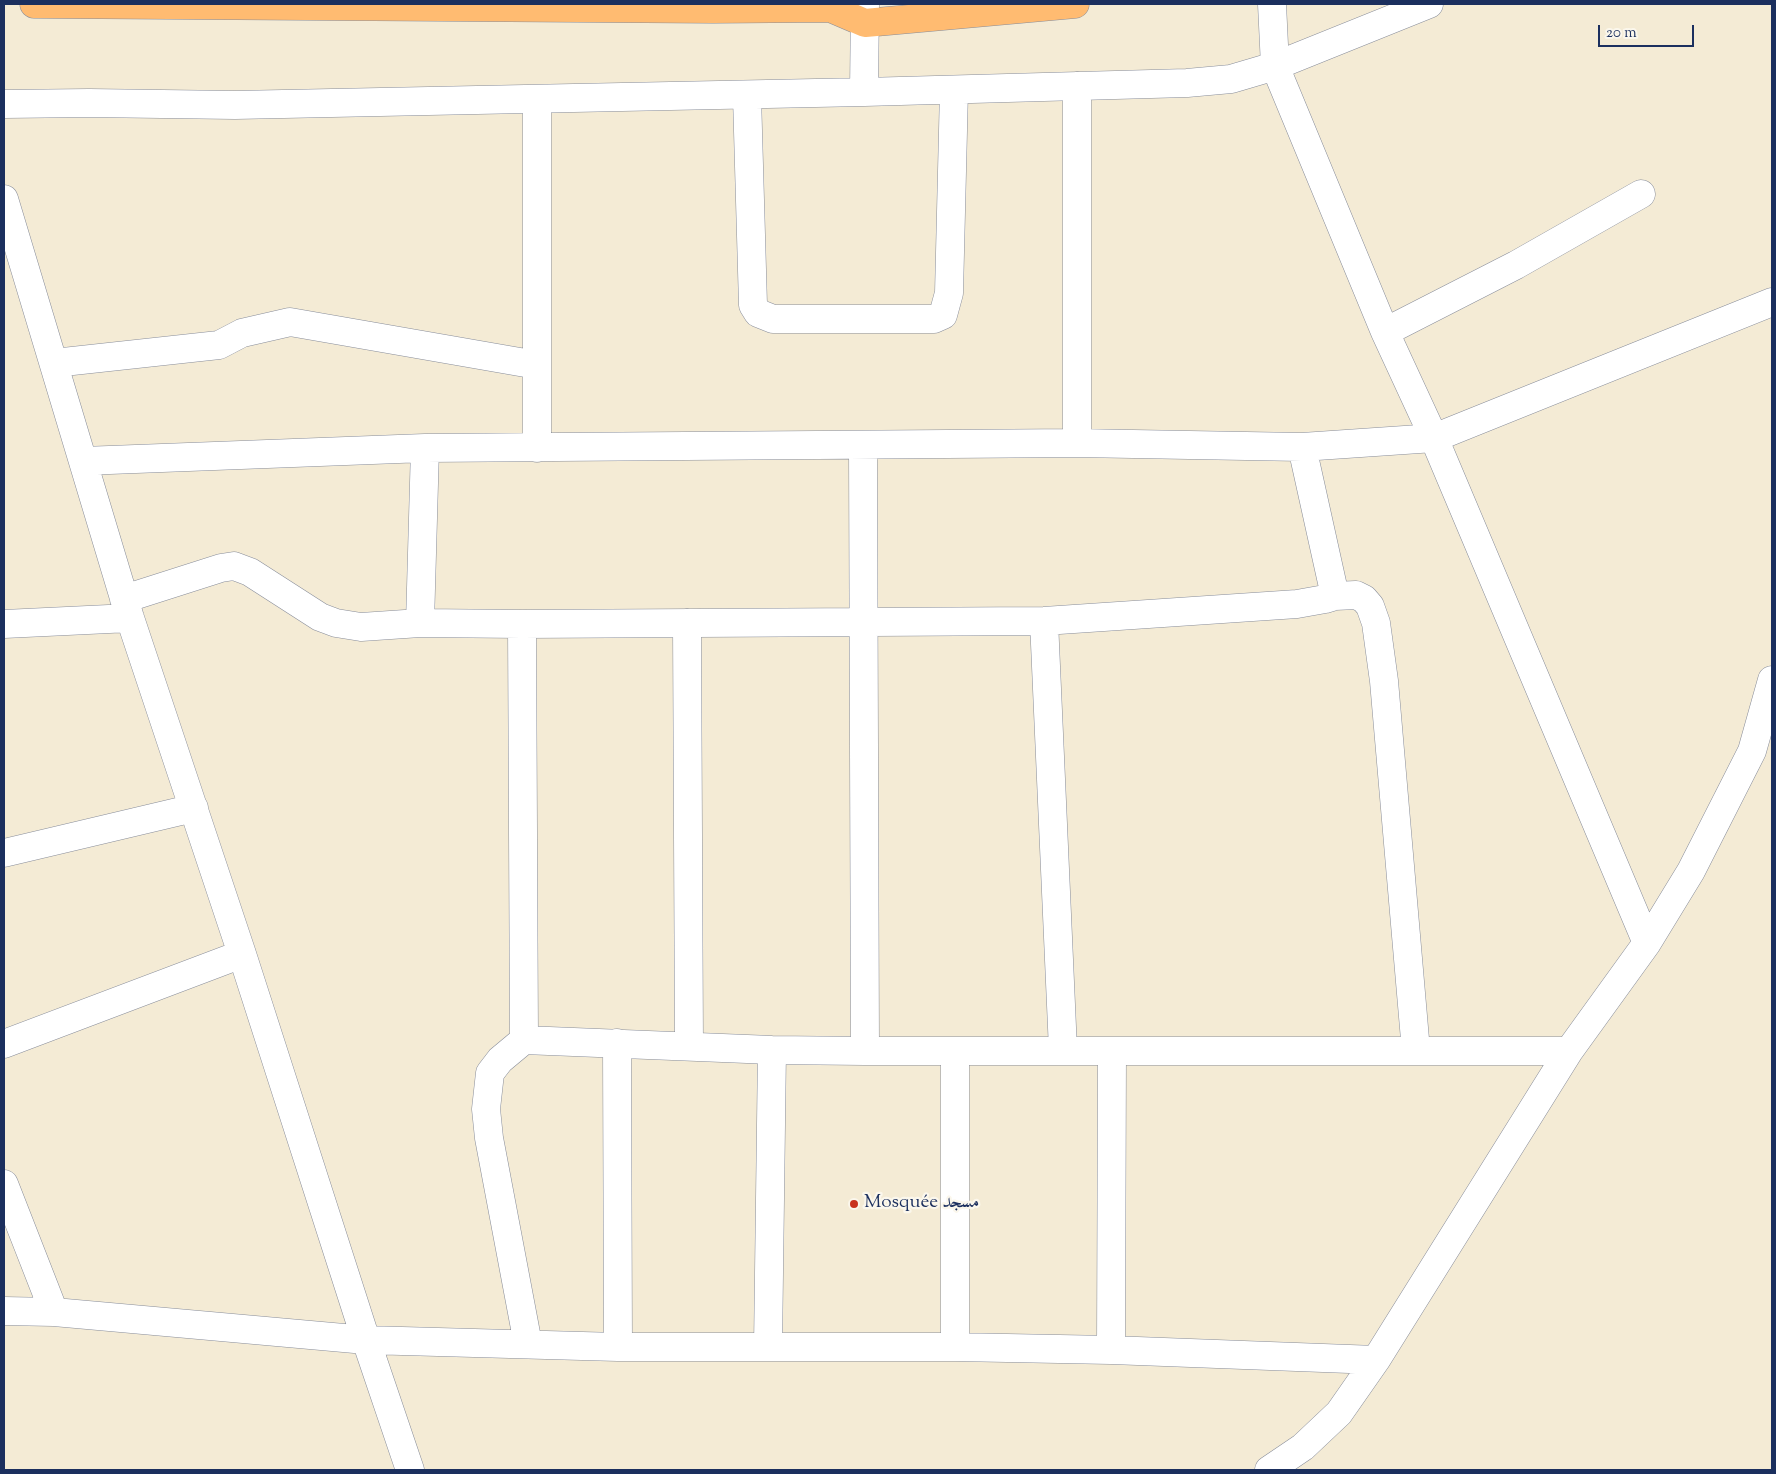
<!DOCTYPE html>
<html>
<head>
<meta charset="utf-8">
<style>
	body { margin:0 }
	#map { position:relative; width:1776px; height:1474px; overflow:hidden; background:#f4ebd5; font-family:"Sorts Mill Goudy",serif }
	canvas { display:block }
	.frame { position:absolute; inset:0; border:5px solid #1b2f5e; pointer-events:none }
	.scale { position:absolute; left:1598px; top:25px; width:96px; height:22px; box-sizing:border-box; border:2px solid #1b2f5e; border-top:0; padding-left:6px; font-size:15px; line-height:18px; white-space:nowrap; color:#1b2f5e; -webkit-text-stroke:4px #fbf7ec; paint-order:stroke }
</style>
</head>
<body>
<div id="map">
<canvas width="1776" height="1474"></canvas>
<div class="frame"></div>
<div class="scale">20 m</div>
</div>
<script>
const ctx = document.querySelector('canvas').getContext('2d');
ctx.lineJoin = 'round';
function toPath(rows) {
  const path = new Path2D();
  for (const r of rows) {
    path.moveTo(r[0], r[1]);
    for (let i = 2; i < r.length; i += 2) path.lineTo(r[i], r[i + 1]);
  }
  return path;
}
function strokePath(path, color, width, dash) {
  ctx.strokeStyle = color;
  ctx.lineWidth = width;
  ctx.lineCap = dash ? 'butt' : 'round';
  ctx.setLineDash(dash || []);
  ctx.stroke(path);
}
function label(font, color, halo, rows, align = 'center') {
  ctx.font = font + ' "Sorts Mill Goudy",Amiri,serif';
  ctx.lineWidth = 4.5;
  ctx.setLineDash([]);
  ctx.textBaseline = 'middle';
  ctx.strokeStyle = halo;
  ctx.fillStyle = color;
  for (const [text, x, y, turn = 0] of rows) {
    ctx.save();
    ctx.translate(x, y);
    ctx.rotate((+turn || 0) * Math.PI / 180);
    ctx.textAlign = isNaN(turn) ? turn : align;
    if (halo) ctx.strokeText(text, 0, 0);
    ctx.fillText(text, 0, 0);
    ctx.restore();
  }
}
const minor = toPath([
	[865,4,864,92,1187,83,1231,79,1275,66,1429,4],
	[1272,4,1275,66,1385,332,1434,438,1647,943],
	[1077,86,1077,443],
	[747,96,753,305,758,313,773,319,934,319,943,315,949,293,954,90],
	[4,104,89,103,235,105,864,92],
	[4,199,130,618,242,954,366,1340,410,1470],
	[1385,332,1516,265,1641,194],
	[54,363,219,345,242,333,290,322,537,365],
	[863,446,865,1051],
	[425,448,420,623,522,624,1044,621,1297,604,1325,599,1335,596,1302,447],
	[537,448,537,99],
	[83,461,425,448,1077,443,1302,447,1434,438,1772,302],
	[1335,596,1356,595,1364,599,1370,606,1376,623,1384,681,1416,1051],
	[124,599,221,568,234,566,250,572,320,617,336,623,361,627,420,623],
	[1044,621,1063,1050],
	[687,623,689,1046],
	[4,624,130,618],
	[522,624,524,1040,772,1050,865,1051,1569,1051],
	[4,853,194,808],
	[524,1040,500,1060,490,1073,486,1109,489,1138,528,1344],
	[617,1043,618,1347],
	[4,1044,242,954],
	[4,1184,54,1312],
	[4,1311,54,1312,366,1340,618,1347,955,1347,1111,1350,1376,1360],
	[768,1347,772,1050],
	[955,1347,955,1052],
	[1111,1350,1112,1051],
	[1269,1470,1303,1447,1339,1413,1376,1360,1569,1051,1647,943,1691,871,1752,751,1772,680]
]);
const highway = toPath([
	[34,4,713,9,830,8,865,23,1075,4]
]);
strokePath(minor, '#888d9a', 29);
strokePath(highway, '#888d9a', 29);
strokePath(minor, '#fff', 28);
strokePath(highway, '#ffbb71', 28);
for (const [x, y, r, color] of [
	[854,1204,5,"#c8321e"]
]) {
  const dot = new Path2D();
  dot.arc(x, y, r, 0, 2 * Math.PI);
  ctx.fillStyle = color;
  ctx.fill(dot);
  strokePath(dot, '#fbf7ec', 2);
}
label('19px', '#1b2f5e', '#fbf7ec', [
	["Mosquée مسجد",864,1204]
], 'left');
</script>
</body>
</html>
